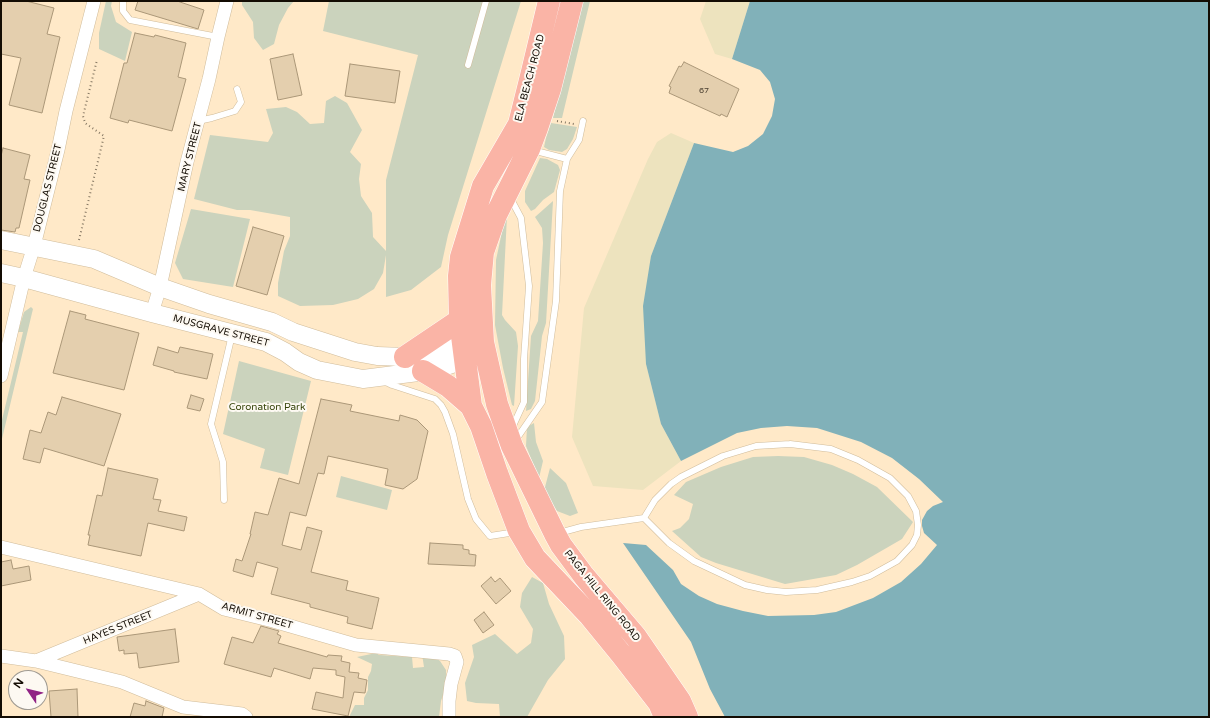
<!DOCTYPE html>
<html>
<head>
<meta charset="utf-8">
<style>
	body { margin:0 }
	#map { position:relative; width:1210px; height:718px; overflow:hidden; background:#ffe9c8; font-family:"Varela Round",sans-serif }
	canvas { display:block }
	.frame { position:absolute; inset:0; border:2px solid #130c03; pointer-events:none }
	.north { position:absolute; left:8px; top:670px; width:40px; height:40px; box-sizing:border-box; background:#fdf9f2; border:1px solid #9f9a92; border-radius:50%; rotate:305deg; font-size:11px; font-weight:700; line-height:16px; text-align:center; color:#130c03 }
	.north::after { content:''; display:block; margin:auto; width:14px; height:18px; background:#912385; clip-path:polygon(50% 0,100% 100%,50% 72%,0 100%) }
</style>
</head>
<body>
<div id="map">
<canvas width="1210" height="718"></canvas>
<div class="frame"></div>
<div class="north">N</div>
</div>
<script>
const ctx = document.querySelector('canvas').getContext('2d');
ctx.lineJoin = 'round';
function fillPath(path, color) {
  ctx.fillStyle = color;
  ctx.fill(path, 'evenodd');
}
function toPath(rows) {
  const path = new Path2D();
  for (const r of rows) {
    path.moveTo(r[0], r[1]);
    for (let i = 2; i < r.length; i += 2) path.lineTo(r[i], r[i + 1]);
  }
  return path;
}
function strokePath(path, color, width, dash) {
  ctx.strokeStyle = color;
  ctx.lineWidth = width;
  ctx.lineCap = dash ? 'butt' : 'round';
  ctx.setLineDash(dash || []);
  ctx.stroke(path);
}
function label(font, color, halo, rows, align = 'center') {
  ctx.font = font + ' "Varela Round",sans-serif';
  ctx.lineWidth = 4;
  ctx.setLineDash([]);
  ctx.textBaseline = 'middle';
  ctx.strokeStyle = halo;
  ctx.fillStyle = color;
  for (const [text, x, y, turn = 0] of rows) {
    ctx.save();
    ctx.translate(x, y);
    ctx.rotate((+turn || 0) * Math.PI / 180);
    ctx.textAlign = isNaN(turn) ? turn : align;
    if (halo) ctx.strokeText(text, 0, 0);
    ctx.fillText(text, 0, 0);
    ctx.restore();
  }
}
fillPath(toPath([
	[106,1,112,1,111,6,116,22,132,32,125,61,99,49,99,33],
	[242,1,294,1,288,8,279,25,274,44,263,50,254,38,253,22,242,5],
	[329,1,521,1,448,235,441,267,411,290,386,297,386,255,383,273,374,289,358,299,333,305,300,306,278,296,278,283,284,251,290,236,290,217,250,210,237,210,194,199,210,135,268,142,273,133,266,109,286,107,297,112,310,124,324,123,326,101,335,96,347,103,362,130,350,152,361,164,359,179,361,196,372,213,373,237,386,251,386,180,418,55,323,31],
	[581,1,590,1,562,118,553,118],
	[551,123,577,127,573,139,567,149,562,152,549,150,544,147,546,138],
	[540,158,547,159,558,165,560,170,554,192,543,200,535,209,531,211,525,202,525,191],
	[553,201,546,323,542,336,535,401,531,409,526,411,531,336,538,321,543,243,542,228,535,217],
	[191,209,250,219,233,287,183,279,175,263],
	[507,216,502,315,505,320,516,332,518,346,514,406,512,405,503,368,495,325,496,260,503,227],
	[31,307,33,309,32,313,1,443,1,424,23,332,18,332,24,312],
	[239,361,311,381,288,475,260,468,265,449,223,434],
	[534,423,536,442,543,461,539,478,526,446,527,427],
	[778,456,804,457,832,465,853,474,877,487,913,522,902,539,857,565,836,575,785,584,716,563,701,557,672,531,680,528,689,519,693,504,674,495,686,482,721,467,753,457],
	[550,468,566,483,578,513,570,516,557,511,544,491],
	[341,476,392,490,387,510,336,497],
	[532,577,543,583,549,604,564,636,565,659,548,680,527,717,500,717,499,704,476,703,467,701,465,683,474,657,472,645,495,634,517,654,531,643,533,629,520,607,522,593],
	[376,653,379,655,412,657,413,668,424,667,422,654,430,654,440,661,446,670,446,686,441,701,439,717,349,717,355,705,364,705,364,698,368,690,368,677,371,671,372,664,357,657]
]), '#cbd3bd');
fillPath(toPath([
	[706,1,750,1,732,59,715,54,700,19],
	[671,133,694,143,651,256,646,364,661,424,681,461,643,490,593,486,572,437,584,308,648,159,657,142]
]), '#ede3be');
fillPath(toPath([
	[750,1,1209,1,1209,717,725,717,710,689,691,642,623,543,646,545,673,570,681,584,699,596,717,604,743,611,768,616,814,615,836,612,873,598,901,582,921,564,937,545,924,533,922,526,922,520,927,511,933,506,943,502,919,479,892,458,861,442,817,428,787,426,761,428,737,433,681,461,661,424,646,364,643,306,651,256,694,143,733,152,748,146,763,134,772,116,775,99,770,82,760,70,732,59]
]), '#81b1b9');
const building = toPath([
	[1,1,26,1,54,8,47,34,60,37,42,113,9,105,21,58,1,54,1,1],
	[138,1,177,1,204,10,198,29,135,10,138,1],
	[135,33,154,37,155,35,186,43,178,77,186,79,172,131,129,120,128,123,110,118,124,63,127,63,135,33],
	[293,54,302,95,278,100,270,59,293,54],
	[684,62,739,89,727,117,721,114,720,116,669,93,671,87,669,86,679,66,681,67,684,62],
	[350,64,400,71,395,103,345,96,350,64],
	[3,148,30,155,24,179,30,180,19,228,16,228,15,232,1,230,1,156,3,148],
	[253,227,284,236,267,295,236,286,253,227],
	[70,311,86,315,85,319,139,333,124,390,53,373,70,311],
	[158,347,178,353,180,347,213,354,207,379,174,372,174,371,153,365,158,347],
	[191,395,204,399,200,411,187,408,191,395],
	[62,397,121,414,104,466,44,448,40,463,23,459,30,430,41,433,48,412,56,415,62,397],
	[321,399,352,405,350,411,399,421,400,415,417,420,428,431,417,479,403,489,385,485,388,469,328,456,324,474,318,473,306,516,290,512,282,545,301,550,307,527,322,531,311,572,348,581,346,590,379,598,372,629,347,623,348,617,310,607,310,604,271,594,278,568,257,562,253,577,233,571,236,559,242,561,251,534,250,534,255,512,268,515,279,478,299,484,321,399],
	[108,468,158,479,153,499,161,500,158,511,187,517,184,531,148,523,141,556,88,545,90,535,88,535,97,495,102,496,108,468],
	[430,543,463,545,463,549,469,550,469,554,476,555,475,566,428,564,430,543],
	[11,560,13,569,29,566,31,580,1,586,1,562,11,560],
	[491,577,495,582,500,578,511,591,496,604,481,586,491,577],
	[484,612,494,625,483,633,474,620,484,612],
	[261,626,279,631,277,634,281,636,278,643,327,657,328,655,342,656,341,661,350,663,349,672,359,673,358,678,367,680,365,693,354,692,348,716,312,709,316,692,343,698,345,677,336,675,336,670,313,668,310,679,274,668,271,677,224,664,232,637,253,643,261,626],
	[175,629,179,662,139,668,137,653,124,654,124,650,119,651,117,637,175,629],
	[77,689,78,717,51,717,49,691,77,689],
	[146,701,164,708,162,717,130,717,134,703,145,706,146,701]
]);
fillPath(building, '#e4cfae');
strokePath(building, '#ab9778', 1);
const lane = toPath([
	[123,1,123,11,130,20,218,37],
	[468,65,486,1],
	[198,121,212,118,235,111,241,102,237,89],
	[532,150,567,159],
	[508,198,513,203,521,218,529,286,524,359,524,402,512,428],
	[384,381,392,385,435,399,441,405,445,412,453,434,468,499,476,519,490,536,516,532],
	[515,441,542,402,556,301,560,191,567,159,579,140,583,121],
	[790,444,831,449,858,460,890,478,908,496,916,511,918,525,917,535,912,545,897,561,870,576,852,582,817,590,786,592,767,590,745,585,694,561,669,543,644,518,655,500,671,484,681,477,723,456,756,446,790,444],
	[224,500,223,462,211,424,231,339],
	[559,533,581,527,644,518]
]);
const street = toPath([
	[152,313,160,287,187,162,209,79,218,37,227,1],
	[1,376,24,278,34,246,58,150,66,111,94,1],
	[1,547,199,594,224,609,273,621,356,645,449,654,455,656,457,662,451,684,449,701,449,717],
	[1,656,36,661,122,682,183,707,242,714,246,717],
	[36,661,199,594]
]);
const secondary = toPath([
	[1,240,94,259,160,287,209,304,272,322,293,332,355,352,377,356,405,357,476,344],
	[1,273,24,278,152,313,266,342,285,352,299,362,317,370,363,379,434,370,464,360,479,358]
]);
const highway = toPath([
	[572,1,550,89,537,128,529,149,496,215,483,252,480,285,483,342,497,404,512,446,555,534,561,545,584,576,636,637,680,701,687,717],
	[405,357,460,320],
	[423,371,448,386,471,406,481,426,497,473,519,531,535,558,590,616,621,654,659,703,665,717],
	[471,406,460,320,459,276,461,257,483,186,519,124,531,76,549,1]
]);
strokePath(lane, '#d0bc9b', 7);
strokePath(street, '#d0bc9b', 14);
strokePath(secondary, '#d0bc9b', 19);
strokePath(highway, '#fff', 23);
strokePath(toPath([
	[557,121,574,124],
	[79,240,104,136,85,123,83,116,97,60]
]), '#877964', 2, [1, 3]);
strokePath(lane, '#fff', 6);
strokePath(street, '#fff', 13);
strokePath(secondary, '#fff', 18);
strokePath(highway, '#fab4a6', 22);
label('8px', '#473d2e', null, [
	["67",704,91]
]);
label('10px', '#130c03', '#fdf9f2', [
	["ELA BEACH ROAD",530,78,-75],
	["MARY STREET",190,157,-76],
	["DOUGLAS STREET",48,188,-76],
	["MUSGRAVE STREET",221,331,15],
	["PAGA HILL RING ROAD",602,596,51],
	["ARMIT STREET",257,616,16],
	["HAYES STREET",118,628,-22]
]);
label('10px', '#35440a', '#fdf9f2', [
	["Coronation Park",267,407]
]);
</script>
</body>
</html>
